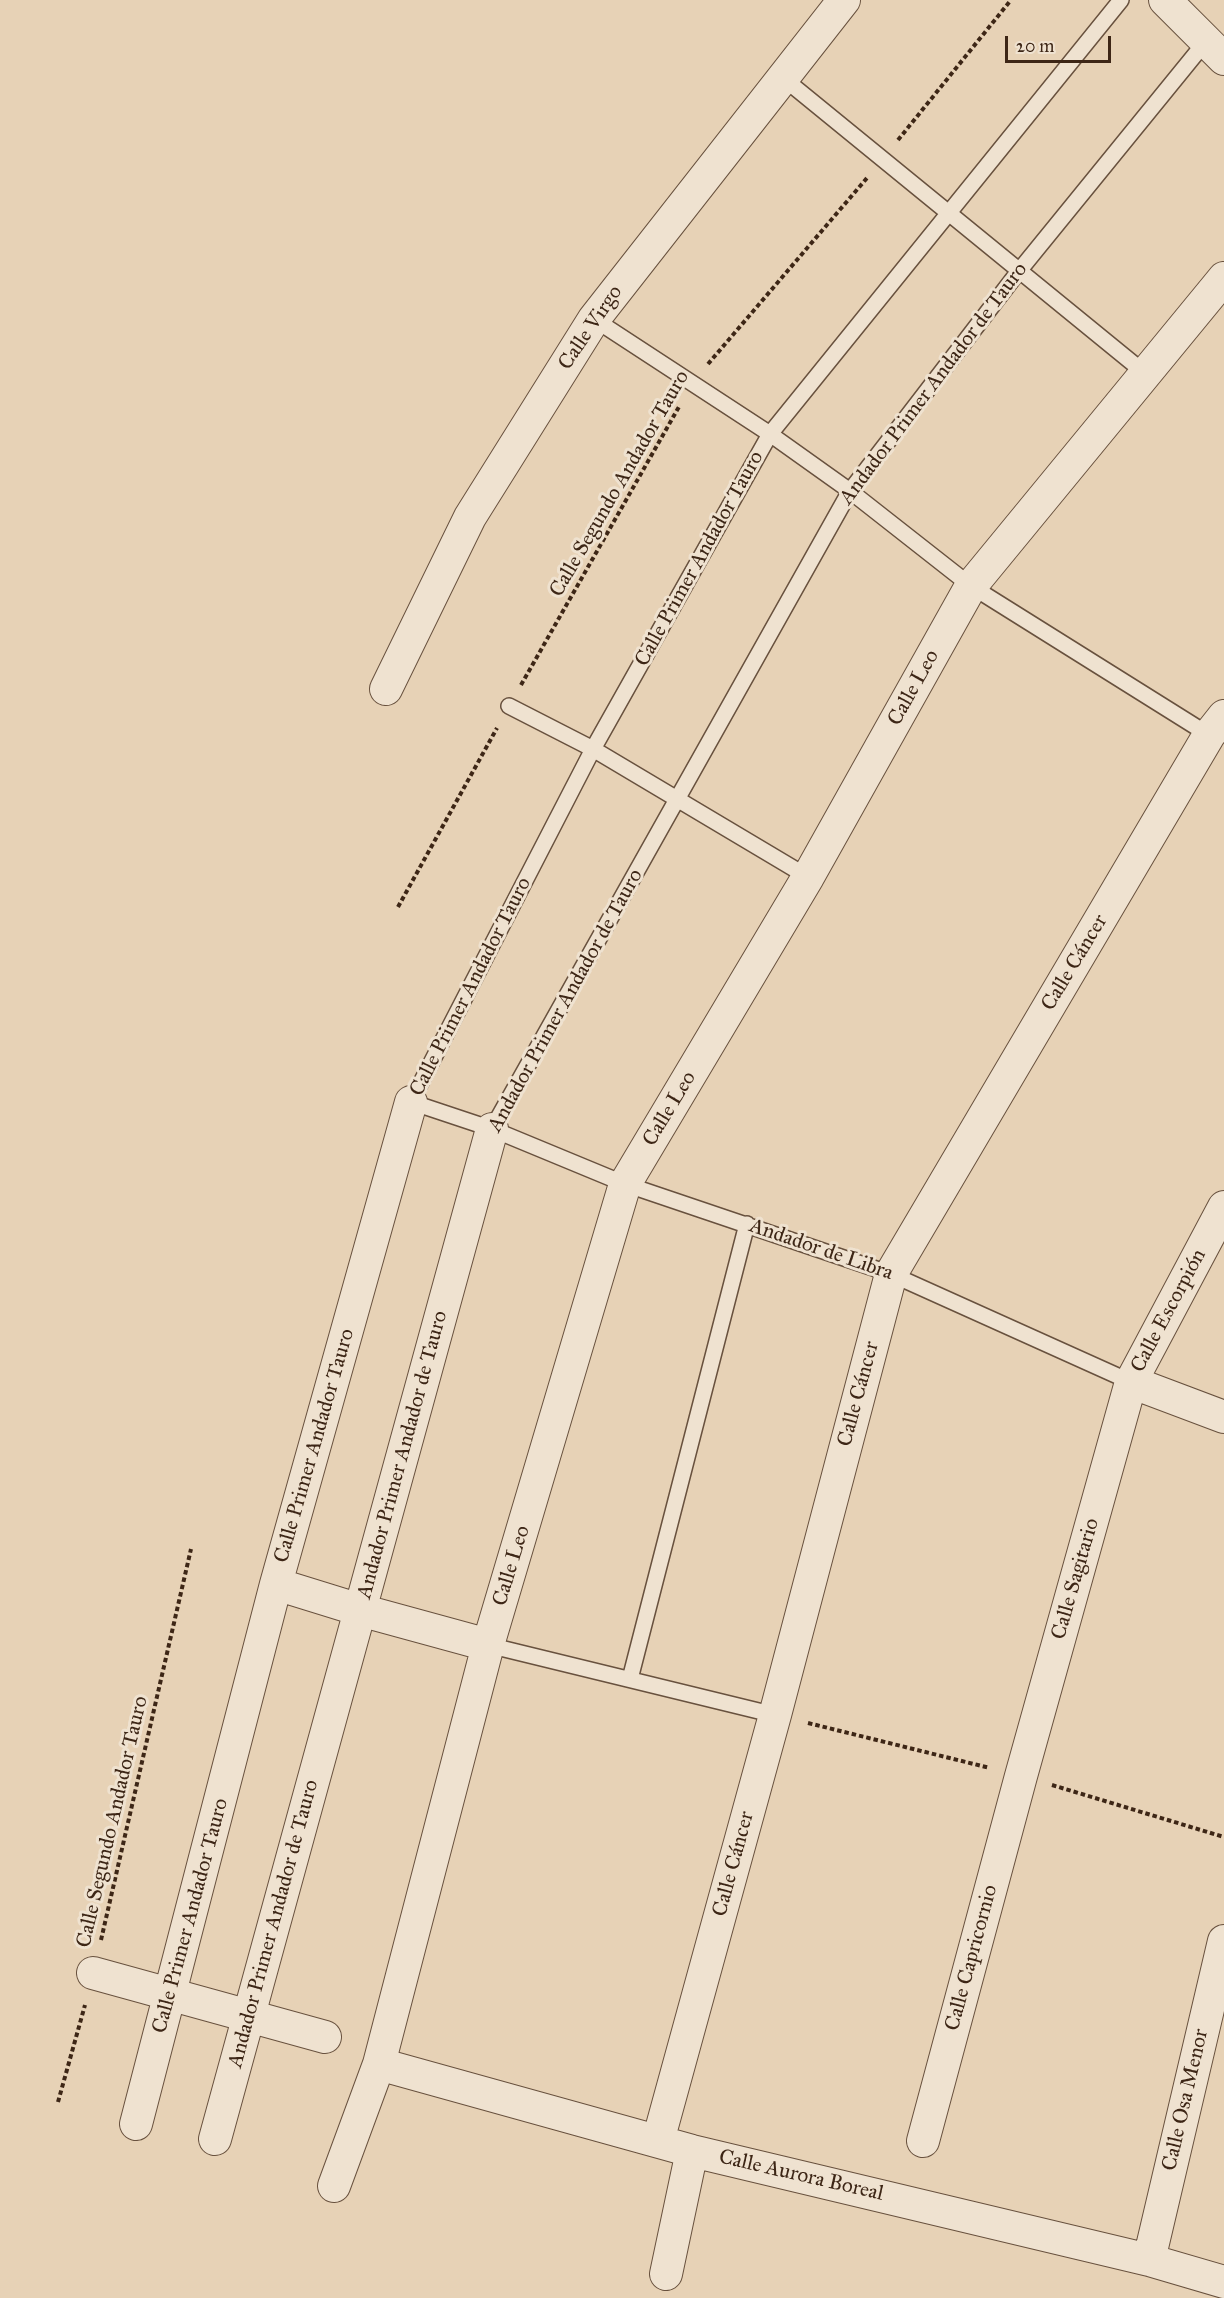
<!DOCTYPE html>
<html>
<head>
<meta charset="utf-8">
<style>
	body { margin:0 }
	#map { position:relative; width:1224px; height:2298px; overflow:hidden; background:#e7d2b6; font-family:"IM FELL Great Primer",serif }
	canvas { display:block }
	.scale { position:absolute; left:1005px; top:36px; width:106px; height:27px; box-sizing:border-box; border:3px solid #3d2616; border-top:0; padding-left:8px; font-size:18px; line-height:21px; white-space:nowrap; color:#3d2616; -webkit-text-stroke:4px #efe2d0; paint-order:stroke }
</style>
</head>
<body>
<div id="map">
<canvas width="1224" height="2298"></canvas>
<div class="scale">20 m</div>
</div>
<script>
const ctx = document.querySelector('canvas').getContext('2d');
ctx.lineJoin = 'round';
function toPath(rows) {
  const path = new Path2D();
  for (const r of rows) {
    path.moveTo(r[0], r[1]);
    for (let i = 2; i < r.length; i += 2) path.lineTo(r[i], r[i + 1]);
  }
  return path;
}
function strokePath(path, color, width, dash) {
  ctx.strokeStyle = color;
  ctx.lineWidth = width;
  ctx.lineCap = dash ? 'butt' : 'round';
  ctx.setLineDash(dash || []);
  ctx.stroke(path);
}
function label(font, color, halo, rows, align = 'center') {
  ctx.font = font + ' "IM FELL Great Primer",serif';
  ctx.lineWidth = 6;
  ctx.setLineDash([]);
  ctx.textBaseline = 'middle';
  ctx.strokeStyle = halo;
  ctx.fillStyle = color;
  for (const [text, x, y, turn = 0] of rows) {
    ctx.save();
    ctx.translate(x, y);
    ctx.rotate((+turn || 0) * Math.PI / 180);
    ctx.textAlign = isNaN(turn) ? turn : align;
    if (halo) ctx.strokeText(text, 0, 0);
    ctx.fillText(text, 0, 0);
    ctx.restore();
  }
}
const service = toPath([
	[1121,0,770,434,593,749,411,1102,492,1129,625,1184,891,1274,1131,1382],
	[782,77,1146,374],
	[594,319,770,434,850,491,971,586,1209,735],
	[509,706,593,749,808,877],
	[492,1129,850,491,1019,271,1207,40],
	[488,1645,775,1715],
	[630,1679,747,1224]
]);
const minor = toPath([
	[1165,0,1224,59],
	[386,689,470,517,594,319,844,0],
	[1131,1382,1224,1417],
	[276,1584,360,1610,488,1645],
	[93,1973,325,2037],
	[379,2064,692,2151,1149,2260,1224,2282],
	[136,2124,276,1584,411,1102],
	[215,2139,492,1129],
	[658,2141,775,1715,891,1274,1209,735,1224,716],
	[923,2141,1021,1776,1131,1382,1224,1207],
	[334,2186,379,2064,488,1645,625,1184,808,877,971,586,1224,278],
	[1149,2260,1224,1941],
	[666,2274,692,2151]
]);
strokePath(service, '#68513e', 18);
strokePath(minor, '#68513e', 34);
strokePath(toPath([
	[898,140,1011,0],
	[708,364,867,178],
	[521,685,680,405],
	[398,907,497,728],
	[808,1723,990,1768],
	[1052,1785,1224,1837],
	[101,1940,191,1549],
	[58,2102,85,2005]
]), '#3d2616', 4, [4.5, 3]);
strokePath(service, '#efe2d0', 15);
strokePath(minor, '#efe2d0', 32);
label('21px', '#3d2616', '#efe2d0', [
	["Calle Virgo",591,328,-56],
	["Andador Primer Andador de Tauro",934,384,-53],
	["Calle Segundo Andador Tauro",620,484,-60],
	["Calle Primer Andador Tauro",700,559,-61],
	["Calle Leo",914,688,-61],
	["Calle Cáncer",1075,963,-59],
	["Calle Primer Andador Tauro",471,987,-63],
	["Andador Primer Andador de Tauro",566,1001,-61],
	["Calle Leo",670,1109,-59],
	["Andador de Libra",821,1250,19],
	["Calle Escorpión",1169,1311,-62],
	["Calle Cáncer",859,1394,-75],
	["Calle Primer Andador Tauro",315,1446,-74],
	["Andador Primer Andador de Tauro",403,1455,-75],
	["Calle Leo",512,1566,-73],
	["Calle Sagitario",1076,1579,-74],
	["Calle Segundo Andador Tauro",113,1822,-77],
	["Calle Cáncer",734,1864,-75],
	["Calle Primer Andador Tauro",191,1916,-75],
	["Andador Primer Andador de Tauro",274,1924,-75],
	["Calle Capricornio",972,1958,-75],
	["Calle Osa Menor",1186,2100,-77],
	["Calle Aurora Boreal",801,2176,13]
]);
</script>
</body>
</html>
